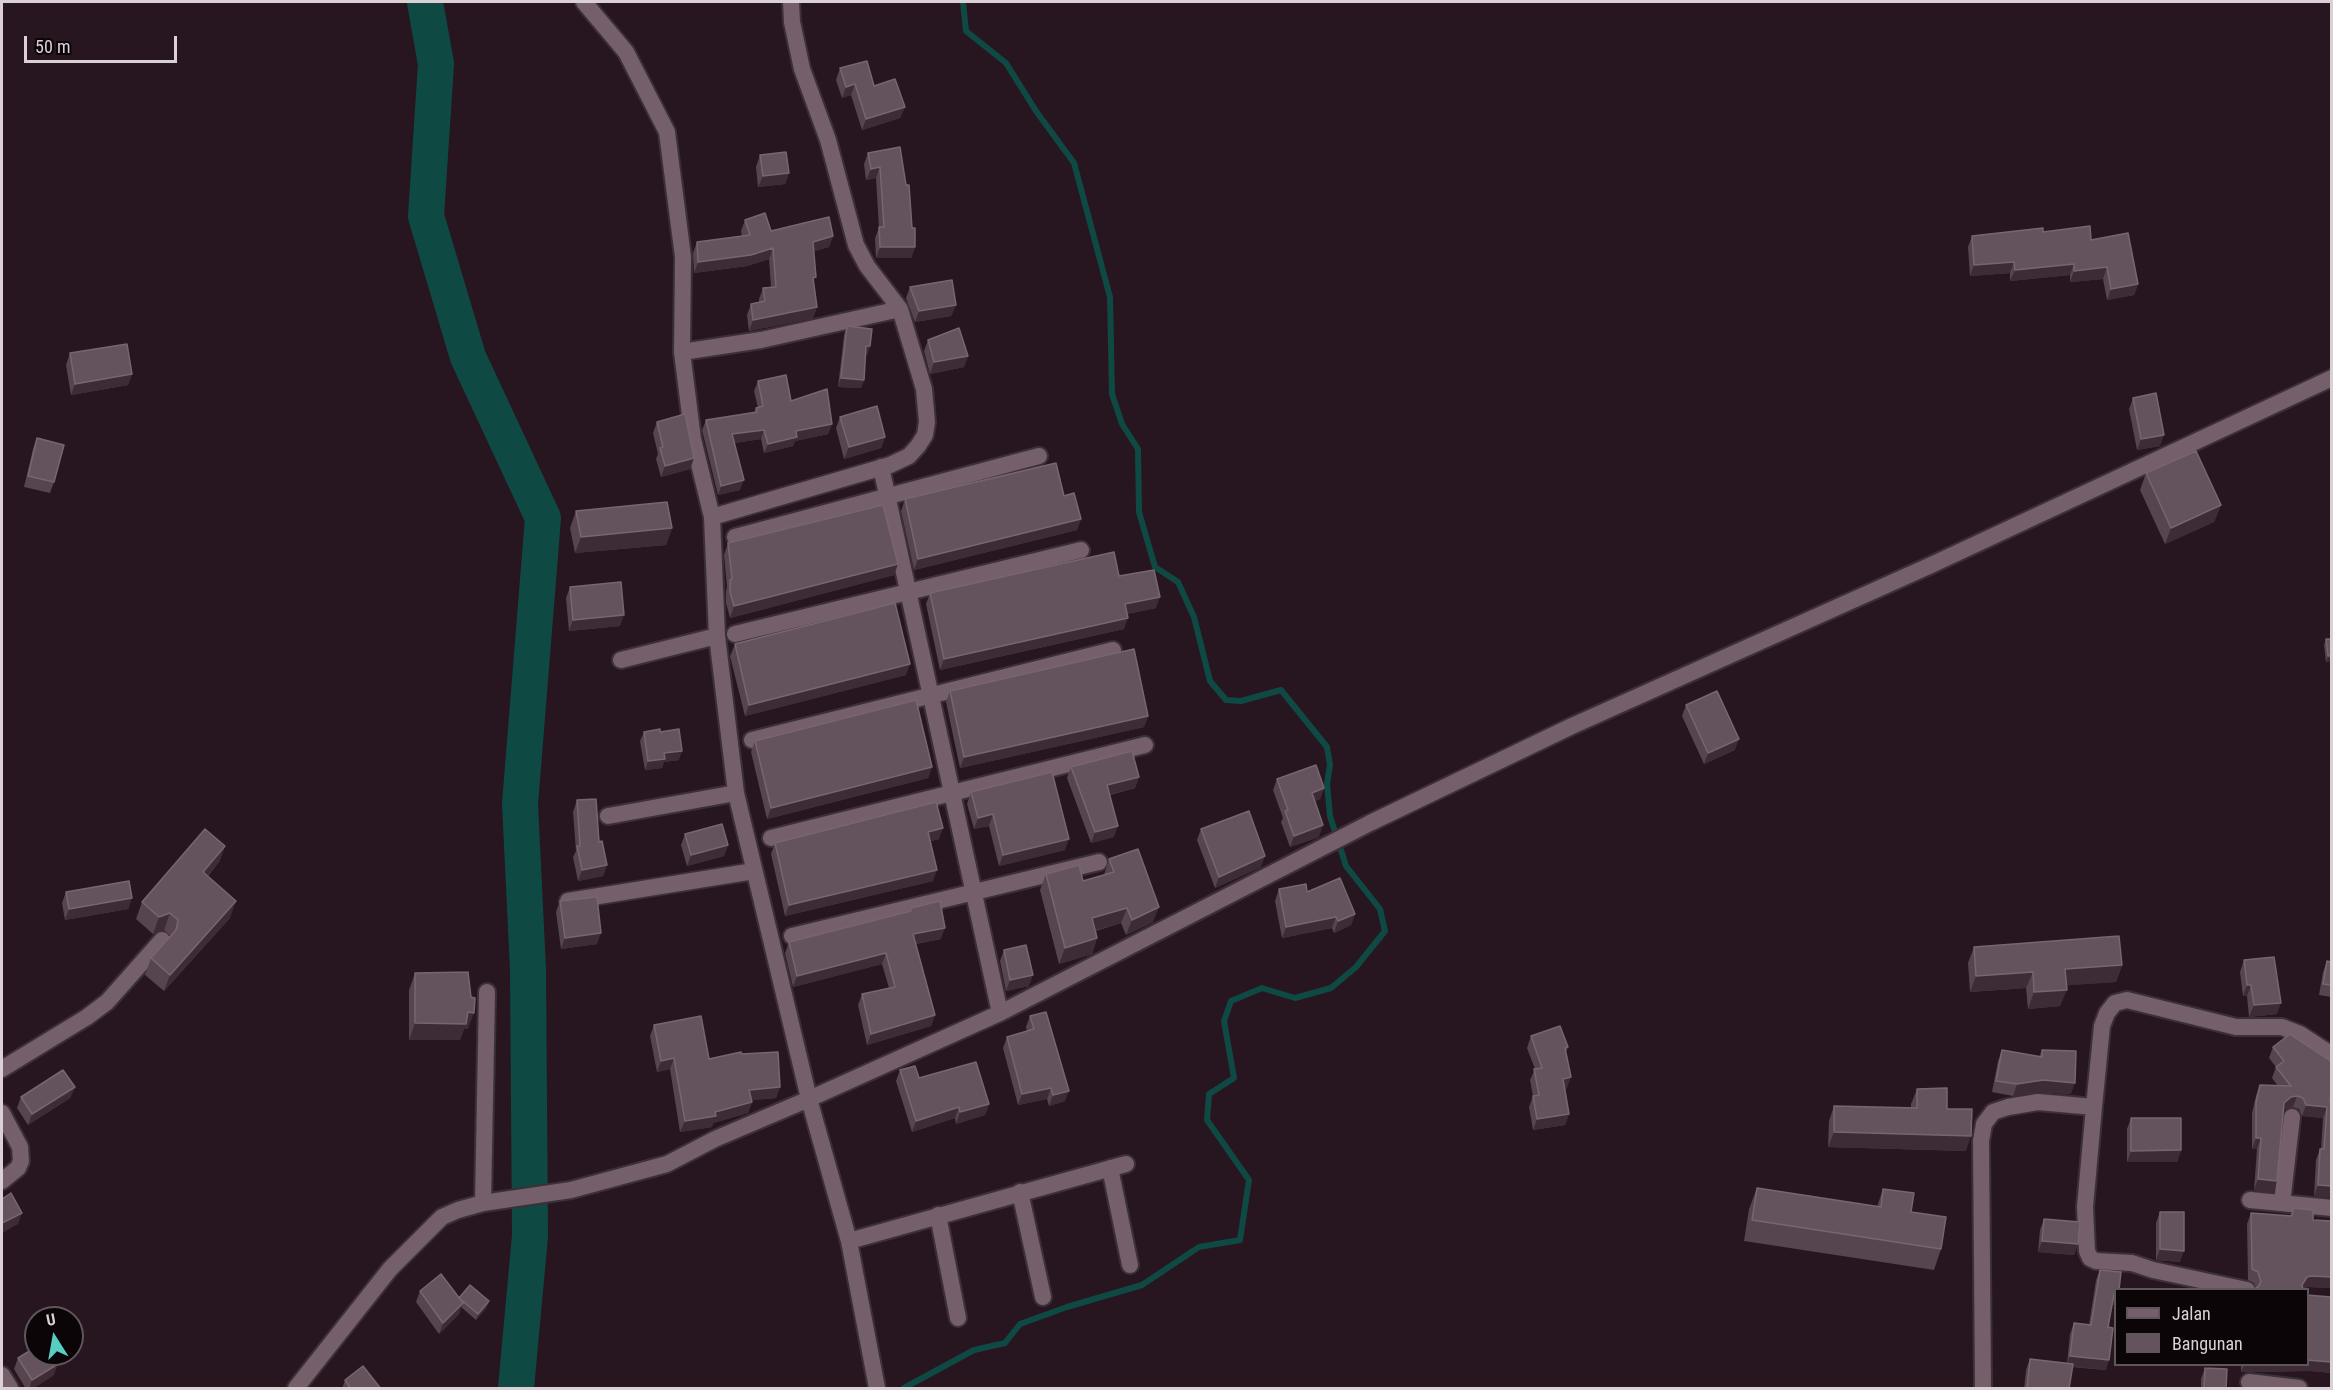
<!DOCTYPE html>
<html>
<head>
<meta charset="utf-8">
<style>
	body { margin:0 }
	#map { position:relative; width:2333px; height:1390px; overflow:hidden; background:#271620; font-family:"Roboto Condensed",sans-serif }
	canvas { display:block }
	.frame { position:absolute; inset:0; border:3px solid #dcd0d7; pointer-events:none }
	.legend { position:absolute; left:2114px; top:1288px; width:195px; height:78px; box-sizing:border-box; background:#0b0508; border:2px solid #5f565b; margin:0; padding:8px 10px; list-style:none; font-size:18px; color:#dcd0d7 }
	.legend li { display:flex; align-items:center; gap:12px; height:30px }
	.legend b { width:30px; border:2px solid #5f565b }
	.north { position:absolute; left:24px; top:1306px; width:60px; height:60px; box-sizing:border-box; background:#0b0508; border:2px solid #5f565b; border-radius:50%; rotate:349deg; font-size:16px; font-weight:700; line-height:24px; text-align:center; color:#dcd0d7 }
	.north::after { content:''; display:block; margin:auto; width:21px; height:27px; background:#57cec1; clip-path:polygon(50% 0,100% 100%,50% 72%,0 100%) }
	.scale { position:absolute; left:24px; top:36px; width:153px; height:27px; box-sizing:border-box; border:3px solid #dcd0d7; border-top:0; padding-left:8px; font-size:18px; line-height:21px; white-space:nowrap; color:#dcd0d7; -webkit-text-stroke:4px #0b0508; paint-order:stroke }
</style>
</head>
<body>
<div id="map">
<canvas width="2333" height="1390"></canvas>
<div class="frame"></div>
<ul class="legend">
<li><b style="height:8px;background:#745f6b"></b>Jalan</li>
<li><b style="height:16px;background:#64535d"></b>Bangunan</li>
</ul>
<div class="north">U</div>
<div class="scale">50 m</div>
</div>
<script>
const ctx = document.querySelector('canvas').getContext('2d');
ctx.lineJoin = 'round';
function toPath(rows) {
  const path = new Path2D();
  for (const r of rows) {
    path.moveTo(r[0], r[1]);
    for (let i = 2; i < r.length; i += 2) path.lineTo(r[i], r[i + 1]);
  }
  return path;
}
function strokePath(path, color, width, dash) {
  ctx.strokeStyle = color;
  ctx.lineWidth = width;
  ctx.lineCap = dash ? 'butt' : 'round';
  ctx.setLineDash(dash || []);
  ctx.stroke(path);
}
function fillPath(path, color) {
  ctx.fillStyle = color;
  ctx.fill(path, 'evenodd');
}
strokePath(toPath([
	[904,1388,974,1350,1005,1343,1020,1324,1067,1307,1142,1285,1199,1247,1240,1240,1249,1180,1207,1120,1209,1094,1234,1078,1224,1021,1231,1001,1262,988,1295,998,1331,988,1356,967,1385,931,1380,909,1346,866,1330,816,1327,784,1330,765,1327,747,1281,690,1241,701,1226,700,1210,681,1194,617,1178,582,1155,567,1139,512,1138,449,1122,424,1112,394,1110,297,1074,163,1036,111,1006,63,966,31,963,2]
]), '#0f4944', 6);
strokePath(toPath([
	[425,2,436,64,426,216,468,357,543,518,520,804,528,969,530,1236,516,1388]
]), '#0f4944', 36);
const minor = toPath([
	[584,2,626,52,667,132,683,257,682,352],
	[791,2,792,22,802,69,828,140,856,245,867,266,900,309,924,389,927,422,925,435,918,446,909,456,890,465,712,517,717,636,736,793,809,1099,849,1241,877,1388],
	[881,467,1000,1013],
	[712,517,693,439,682,352,761,340,900,309],
	[735,537,1039,456],
	[735,634,1081,550],
	[621,660,717,636],
	[752,740,1113,650],
	[608,816,736,793],
	[771,838,1145,745],
	[568,901,754,871],
	[792,936,1099,862],
	[2,1069,87,1017,107,1002,162,940],
	[2094,1107,2085,1207,2087,1251,2090,1258,2096,1261,2132,1263,2153,1270,2247,1290],
	[2,1113,20,1147,21,1161,18,1168,2,1181],
	[1110,1168,1130,1265],
	[1020,1192,1043,1297],
	[2250,1200,2332,1208],
	[483,1203,487,992],
	[2282,1203,2292,1117],
	[938,1215,958,1318],
	[849,1241,1126,1164],
	[2,1375,10,1388],
	[2249,1382,2299,1388],
	[296,1388,390,1269,442,1217,458,1210,483,1203,571,1190,667,1164,715,1139,809,1099,1000,1013,1370,823,1572,726,1929,566,2332,378],
	[1983,1388,1981,1141,1984,1124,1993,1112,2008,1107,2038,1102,2094,1107,2102,1026,2107,1013,2115,1003,2127,1000,2236,1027,2282,1027,2300,1034,2332,1055]
]);
strokePath(minor, '#3c3037', 20);
strokePath(minor, '#745f6b', 16);
fillPath(toPath([
	[840,68,874,86,905,107,900,118,862,130,851,95,842,98,836,80],
	[900,147,915,247,911,258,876,258,875,238,879,228,876,178,866,180,864,164,868,153],
	[760,155,789,173,785,184,758,187,756,167],
	[745,220,771,231,833,236,829,247,814,251,814,284,817,307,813,318,749,331,747,315,751,304,759,302,759,299,763,288,771,287,769,259,747,266,694,273,693,253,697,242,742,236,741,231],
	[2043,232,2091,240,2138,284,2134,295,2107,300,2103,279,2070,282,2070,275,2010,281,2010,273,1970,276,1968,247,1972,236],
	[910,287,956,305,951,316,915,322,906,298],
	[847,326,870,346,867,355,865,355,864,380,861,388,838,387,844,335],
	[928,340,968,356,964,367,930,374,924,351],
	[70,353,132,374,128,385,71,395,66,365],
	[758,381,832,424,828,434,795,441,793,446,764,453,761,439,734,443,740,490,718,495,702,430,706,420,754,413,756,408,758,408,754,391],
	[2133,398,2160,446,2137,450,2129,409],
	[840,417,885,437,881,448,844,459,836,428],
	[657,422,694,458,690,469,661,477,656,459,658,454,653,433],
	[37,438,54,482,50,493,24,487,33,449],
	[2146,473,2221,505,2214,522,2165,544,2140,490],
	[1064,496,1081,519,1077,530,914,570,901,511,905,499],
	[576,511,672,528,666,545,575,553,570,528],
	[728,543,894,575,730,618,726,603,726,591,727,587,724,555],
	[1119,576,1156,608,1127,614,1124,629,940,670,926,604,930,593],
	[570,587,620,626,569,631,566,598],
	[2326,639,2331,639,2331,661,2326,662,2324,645],
	[735,644,906,675,745,716,730,656],
	[950,691,1148,716,1144,727,960,768,946,702],
	[1686,705,1735,750,1704,764,1682,716],
	[644,732,660,732,679,760,664,762,662,768,645,770,640,741],
	[755,741,932,767,928,778,767,819,751,752],
	[1071,767,1139,777,1135,788,1110,795,1114,837,1091,843,1067,778],
	[1277,779,1324,788,1320,799,1315,801,1319,837,1290,847,1281,822,1283,818,1273,790],
	[971,792,1065,850,999,866,989,826,974,829,967,804],
	[577,800,599,842,607,865,603,876,578,881,573,857,576,851,573,812],
	[1201,829,1261,867,1215,888,1197,840],
	[685,834,728,845,724,856,687,866,681,845],
	[939,839,931,841,933,881,785,916,771,854,775,843],
	[225,846,219,862,208,876,230,918,164,991,145,975,151,958,171,936,164,930,153,934,136,919,142,902],
	[1109,859,1153,922,1126,935,1121,923,1096,931,1097,938,1092,954,1059,964,1040,890,1046,874,1083,881,1104,875],
	[1279,889,1307,892,1355,914,1351,925,1334,933,1332,928,1282,938,1275,901],
	[66,892,132,898,128,909,65,920,62,903],
	[560,901,597,944,561,949,556,912],
	[911,908,941,939,916,944,935,1015,931,1026,867,1045,858,1005,862,994,889,988,882,964,793,987,785,953,789,942,910,911],
	[1974,947,2122,965,2116,982,2066,985,2060,1006,2028,1009,2026,988,1970,992,1968,963],
	[1004,950,1029,986,1006,991,1000,961],
	[2244,960,2277,1014,2249,1017,2247,996,2243,996,2240,972],
	[2327,961,2331,962,2331,997,2319,995,2323,972],
	[415,973,468,1029,464,1029,460,1040,409,1040,409,990],
	[1030,1016,1065,1101,1049,1106,1047,1099,1018,1105,1003,1048,1007,1037,1027,1031,1026,1027],
	[654,1025,709,1059,742,1054,780,1087,776,1098,752,1100,752,1102,748,1113,713,1123,712,1127,680,1132,670,1069,657,1072,650,1036],
	[1531,1036,1568,1047,1566,1052,1567,1088,1565,1089,1569,1114,1565,1125,1533,1130,1529,1107,1533,1096,1530,1080,1535,1069,1527,1048],
	[2273,1047,2330,1102,2331,1102,2331,1197,2314,1196,2316,1160,2320,1149,2321,1149,2323,1118,2302,1116,2299,1109,2293,1107,2287,1108,2283,1111,2273,1192,2254,1190,2257,1149,2252,1149,2252,1113,2256,1096,2260,1085,2278,1086,2272,1078,2276,1067,2269,1058],
	[2002,1050,2039,1057,2042,1050,2071,1094,2039,1092,2013,1096,1992,1092,1998,1061],
	[900,1070,919,1078,989,1104,985,1115,956,1124,955,1118,912,1132,896,1081],
	[75,1087,70,1098,28,1125,17,1108,21,1097],
	[1917,1089,1947,1109,1966,1151,1828,1147,1829,1121,1834,1106,1911,1108,1911,1104],
	[2131,1118,2181,1150,2177,1162,2127,1162,2127,1129],
	[1757,1188,1877,1207,1883,1189,1911,1212,1941,1249,1934,1270,1744,1241,1749,1209],
	[2293,1208,2313,1220,2331,1221,2331,1288,2308,1287,2303,1288,2256,1288,2254,1283,2248,1280,2247,1224,2251,1213,2290,1216],
	[2160,1212,2180,1262,2156,1260,2156,1223],
	[2044,1219,2078,1244,2074,1255,2038,1252,2040,1230],
	[2100,1270,2115,1305,2112,1305,2108,1327,2106,1370,2072,1367,2069,1389,2024,1389,2026,1370,2030,1359,2067,1364,2070,1334,2074,1323,2089,1325,2096,1280],
	[420,1291,459,1298,487,1307,476,1320,461,1307,459,1314,439,1334,416,1302],
	[2331,1297,2331,1373,2311,1371,2241,1372,2241,1365,2307,1365],
	[18,1358,54,1375,32,1389,26,1389,14,1369],
	[2205,1368,2226,1389,2201,1389,2201,1379],
	[345,1380,381,1389,342,1389]
]), '#56444e');
fillPath(toPath([
	[855,84,851,95,842,98,846,87],
	[905,107,900,118,862,130,866,119],
	[880,167,876,178,866,180,871,169],
	[789,173,785,184,758,187,763,176],
	[833,236,829,247,809,253,813,242],
	[880,247,915,247,911,258,876,258],
	[773,248,769,259,747,266,694,273,698,262],
	[2014,262,2010,273,1970,276,1974,265],
	[2074,264,2070,275,2010,281,2015,270],
	[2107,267,2103,279,2070,282,2074,271],
	[2138,284,2134,295,2107,300,2111,289],
	[956,305,951,316,915,322,919,311],
	[817,307,813,318,749,331,753,320],
	[866,346,870,346,867,355,863,355],
	[968,356,964,367,930,374,934,362],
	[132,374,128,385,71,395,75,384],
	[841,378,864,380,861,388,838,387],
	[832,424,828,434,795,441,793,446,764,453,768,444,796,431],
	[764,430,761,439,729,444,732,434],
	[2164,435,2160,446,2137,450,2141,439],
	[885,437,881,448,844,459,849,447],
	[694,458,690,469,661,477,665,466],
	[744,480,740,490,718,495,721,486],
	[2221,505,2214,522,2165,544,2171,528],
	[1081,519,1077,530,914,570,918,559],
	[672,528,666,545,575,553,581,537],
	[898,564,894,575,730,618,734,606],
	[1160,597,1156,608,1121,615,1125,604],
	[624,615,620,626,569,631,573,620],
	[1128,618,1124,629,940,670,944,659],
	[2328,656,2331,656,2331,661,2326,662],
	[910,664,906,675,745,716,749,705],
	[1148,716,1144,727,960,768,964,757],
	[1739,739,1735,750,1704,764,1708,753],
	[682,751,679,760,664,762,662,768,645,770,648,761,664,753],
	[932,767,928,778,767,819,771,808],
	[1139,777,1135,788,1103,796,1107,785],
	[1324,788,1320,799,1307,804,1312,793],
	[993,814,989,826,974,829,978,818],
	[1323,825,1319,837,1290,847,1294,836],
	[1118,826,1114,837,1091,843,1095,832],
	[943,828,939,839,924,843,928,832],
	[1069,839,1065,850,999,866,1003,855],
	[728,845,724,856,687,866,691,855],
	[225,846,219,862,197,888,203,872],
	[1265,856,1261,867,1215,888,1219,877],
	[607,865,603,876,578,881,582,870],
	[937,870,933,881,785,916,789,905],
	[132,898,128,909,65,920,69,909],
	[236,901,230,918,164,991,170,975],
	[1159,907,1153,922,1126,935,1132,920],
	[1127,908,1121,923,1086,933,1092,918],
	[170,913,164,930,153,934,159,917],
	[1355,914,1351,925,1334,933,1338,921],
	[1336,917,1332,928,1282,938,1286,927],
	[945,928,941,939,909,945,913,934],
	[601,933,597,944,561,949,565,938],
	[1097,938,1092,954,1059,964,1065,948],
	[886,953,882,964,793,987,797,976],
	[2122,965,2116,982,2059,986,2065,969],
	[2033,972,2026,988,1970,992,1976,976],
	[1033,975,1029,986,1006,991,1010,980],
	[2247,985,2251,985,2247,996,2243,996],
	[2067,990,2060,1006,2028,1009,2034,992],
	[2281,1003,2277,1014,2249,1017,2254,1005],
	[468,1012,474,1013,468,1029,464,1029,460,1040,409,1040,415,1023],
	[935,1015,931,1026,867,1045,871,1034],
	[674,1058,670,1069,657,1072,661,1061],
	[1571,1077,1567,1088,1559,1090,1563,1079],
	[2043,1080,2075,1083,2071,1094,2039,1092,2013,1096,2017,1084],
	[75,1087,70,1098,28,1125,32,1114],
	[780,1087,776,1098,745,1101,749,1090],
	[1051,1088,1047,1099,1018,1105,1022,1094],
	[1069,1091,1065,1101,1049,1106,1053,1095],
	[2297,1096,2293,1107,2287,1108,2280,1114,2284,1103,2291,1097],
	[752,1102,748,1113,713,1123,712,1127,680,1132,685,1121],
	[989,1104,985,1115,956,1124,960,1112],
	[2306,1105,2327,1107,2323,1118,2302,1116],
	[959,1107,955,1118,912,1132,916,1121],
	[1569,1114,1565,1125,1533,1130,1537,1119],
	[1834,1132,1971,1136,1966,1151,1828,1147],
	[2256,1138,2261,1138,2257,1149,2252,1149],
	[2181,1150,2177,1162,2127,1162,2131,1151],
	[2258,1179,2277,1181,2273,1192,2254,1190],
	[2318,1185,2331,1186,2331,1197,2314,1196],
	[22,1213,18,1224,2,1233,2,1223],
	[2042,1241,2078,1244,2074,1255,2038,1252],
	[2160,1249,2184,1251,2180,1262,2156,1260],
	[2312,1276,2331,1277,2331,1288,2308,1287,2303,1288,2302,1285,2307,1277],
	[2114,1294,2115,1294,2115,1305,2110,1305],
	[489,1301,487,1307,476,1320,478,1314],
	[463,1303,459,1314,439,1334,443,1323],
	[2070,1356,2109,1360,2106,1370,2066,1366],
	[2307,1360,2331,1362,2331,1373,2311,1371,2241,1372,2244,1365,2307,1365],
	[58,1364,54,1375,32,1389,29,1389,32,1380]
]), '#3d2b36');
const building = toPath([
	[867,61,874,86,895,79,905,107,866,119,855,84,846,87,840,68,867,61],
	[900,147,906,185,909,185,912,228,915,228,915,247,880,247,879,227,884,227,880,167,871,169,868,153,900,147],
	[786,152,789,173,763,176,760,155,786,152],
	[765,213,771,231,829,217,833,236,813,242,816,277,813,278,817,307,753,320,751,304,765,301,763,288,776,287,773,248,751,255,698,262,697,242,750,235,745,220,765,213],
	[2090,226,2091,240,2128,233,2138,284,2111,289,2107,267,2074,271,2074,264,2015,270,2014,262,1974,265,1972,236,2043,228,2043,232,2090,226],
	[952,280,956,305,919,311,910,287,952,280],
	[847,326,872,329,870,346,866,346,864,380,841,378,847,326],
	[959,328,968,356,934,362,928,340,959,328],
	[127,344,132,374,75,384,70,353,127,344],
	[786,375,791,401,827,389,832,424,796,431,797,437,768,444,764,430,732,434,744,480,721,486,706,420,757,412,756,408,763,406,758,381,786,375],
	[2156,393,2164,435,2141,439,2133,398,2156,393],
	[877,406,885,437,849,447,840,417,877,406],
	[685,414,694,458,665,466,660,448,663,447,657,422,685,414],
	[37,438,64,445,54,482,28,476,37,438],
	[2196,451,2221,505,2171,528,2146,473,2196,451],
	[1056,463,1064,496,1074,493,1081,519,918,559,905,499,1056,463],
	[667,502,672,528,581,537,576,511,667,502],
	[883,505,898,564,734,606,730,592,730,580,732,579,728,543,883,505],
	[1114,552,1119,576,1154,570,1160,597,1125,604,1128,618,944,659,930,593,1114,552],
	[621,582,624,615,573,620,570,587,621,582],
	[895,603,910,664,749,705,735,644,895,603],
	[2326,639,2331,639,2331,656,2328,656,2326,639],
	[1134,649,1148,716,964,757,950,691,1134,649],
	[1717,691,1739,739,1708,753,1686,705,1717,691],
	[916,700,932,767,771,808,755,741,916,700],
	[660,729,660,732,679,729,682,751,664,753,665,759,648,761,644,732,660,729],
	[1132,751,1139,777,1107,785,1118,826,1095,832,1071,767,1132,751],
	[1316,765,1324,788,1312,793,1323,825,1294,836,1285,811,1288,810,1277,779,1316,765],
	[1052,772,1069,839,1003,855,993,814,978,818,971,792,1052,772],
	[596,799,599,842,602,841,607,865,582,870,577,846,580,846,577,800,596,799],
	[936,802,943,828,928,832,937,870,789,905,775,843,936,802],
	[1249,811,1265,856,1219,877,1201,829,1249,811],
	[722,824,728,845,691,855,685,834,722,824],
	[205,829,225,846,203,872,236,901,170,975,151,958,176,930,178,920,170,913,159,917,142,902,205,829],
	[1138,849,1159,907,1132,920,1127,908,1092,918,1097,938,1065,948,1046,874,1079,865,1083,881,1114,872,1109,859,1138,849],
	[1340,878,1355,914,1338,921,1336,917,1286,927,1279,889,1306,884,1307,892,1340,878],
	[129,881,132,898,69,909,66,892,129,881],
	[597,897,601,933,565,938,560,901,597,897],
	[940,901,945,928,913,934,935,1015,871,1034,862,994,895,987,886,953,797,976,789,942,911,911,911,908,940,901],
	[2119,936,2122,965,2065,969,2067,990,2034,992,2033,972,1976,976,1974,947,2119,936],
	[1026,945,1033,975,1010,980,1004,950,1026,945],
	[2274,957,2281,1003,2254,1005,2251,985,2247,985,2244,960,2274,957],
	[2327,961,2331,962,2331,985,2323,984,2327,961],
	[468,972,471,997,475,998,474,1013,468,1012,466,1024,415,1023,415,973,468,972],
	[1046,1012,1069,1091,1053,1095,1051,1088,1022,1094,1007,1037,1034,1029,1030,1016,1046,1012],
	[701,1016,709,1059,741,1052,742,1054,778,1052,780,1087,749,1090,752,1102,715,1112,716,1116,685,1121,674,1058,661,1061,654,1025,701,1016],
	[1560,1026,1568,1047,1565,1048,1571,1077,1563,1079,1569,1114,1537,1119,1533,1096,1539,1095,1534,1069,1542,1068,1531,1036,1560,1026],
	[2290,1034,2331,1061,2331,1092,2330,1102,2331,1102,2331,1186,2318,1185,2320,1149,2324,1149,2327,1107,2306,1105,2303,1098,2297,1096,2291,1097,2284,1103,2277,1181,2258,1179,2261,1138,2256,1138,2256,1102,2260,1085,2291,1086,2276,1067,2284,1061,2273,1047,2290,1034],
	[2002,1050,2042,1057,2042,1050,2076,1051,2075,1083,2043,1080,2017,1084,1996,1081,2002,1050],
	[976,1062,989,1104,960,1112,959,1107,916,1121,900,1070,915,1066,919,1078,976,1062],
	[63,1070,75,1087,32,1114,21,1097,63,1070],
	[1947,1088,1947,1109,1972,1109,1971,1136,1834,1132,1834,1106,1917,1108,1917,1089,1947,1088],
	[2131,1118,2181,1118,2181,1150,2131,1151,2131,1118],
	[1757,1188,1881,1207,1883,1189,1914,1193,1911,1212,1946,1217,1941,1249,1752,1220,1757,1188],
	[11,1193,22,1213,2,1223,2,1199,11,1193],
	[2293,1208,2313,1210,2313,1220,2331,1221,2331,1277,2312,1276,2307,1277,2302,1285,2303,1290,2253,1290,2258,1287,2261,1282,2258,1272,2252,1269,2251,1213,2292,1216,2293,1208],
	[2160,1212,2184,1212,2184,1251,2160,1249,2160,1212],
	[2044,1219,2080,1222,2078,1244,2042,1241,2044,1219],
	[2100,1270,2121,1272,2119,1290,2115,1290,2115,1294,2114,1294,2108,1327,2113,1328,2109,1360,2070,1356,2074,1323,2091,1325,2100,1270],
	[441,1274,463,1303,443,1323,420,1291,441,1274],
	[470,1285,489,1301,478,1314,459,1298,470,1285],
	[2307,1295,2331,1297,2331,1362,2307,1360,2307,1295],
	[36,1347,36,1354,52,1354,58,1364,32,1380,18,1358,36,1347],
	[2030,1359,2073,1364,2069,1389,2027,1388,2030,1359],
	[363,1366,381,1389,351,1389,345,1380,363,1366],
	[2205,1368,2227,1369,2226,1389,2204,1389,2205,1368]
]);
fillPath(building, '#64535d');
strokePath(building, '#776670', 1.5);
</script>
</body>
</html>
